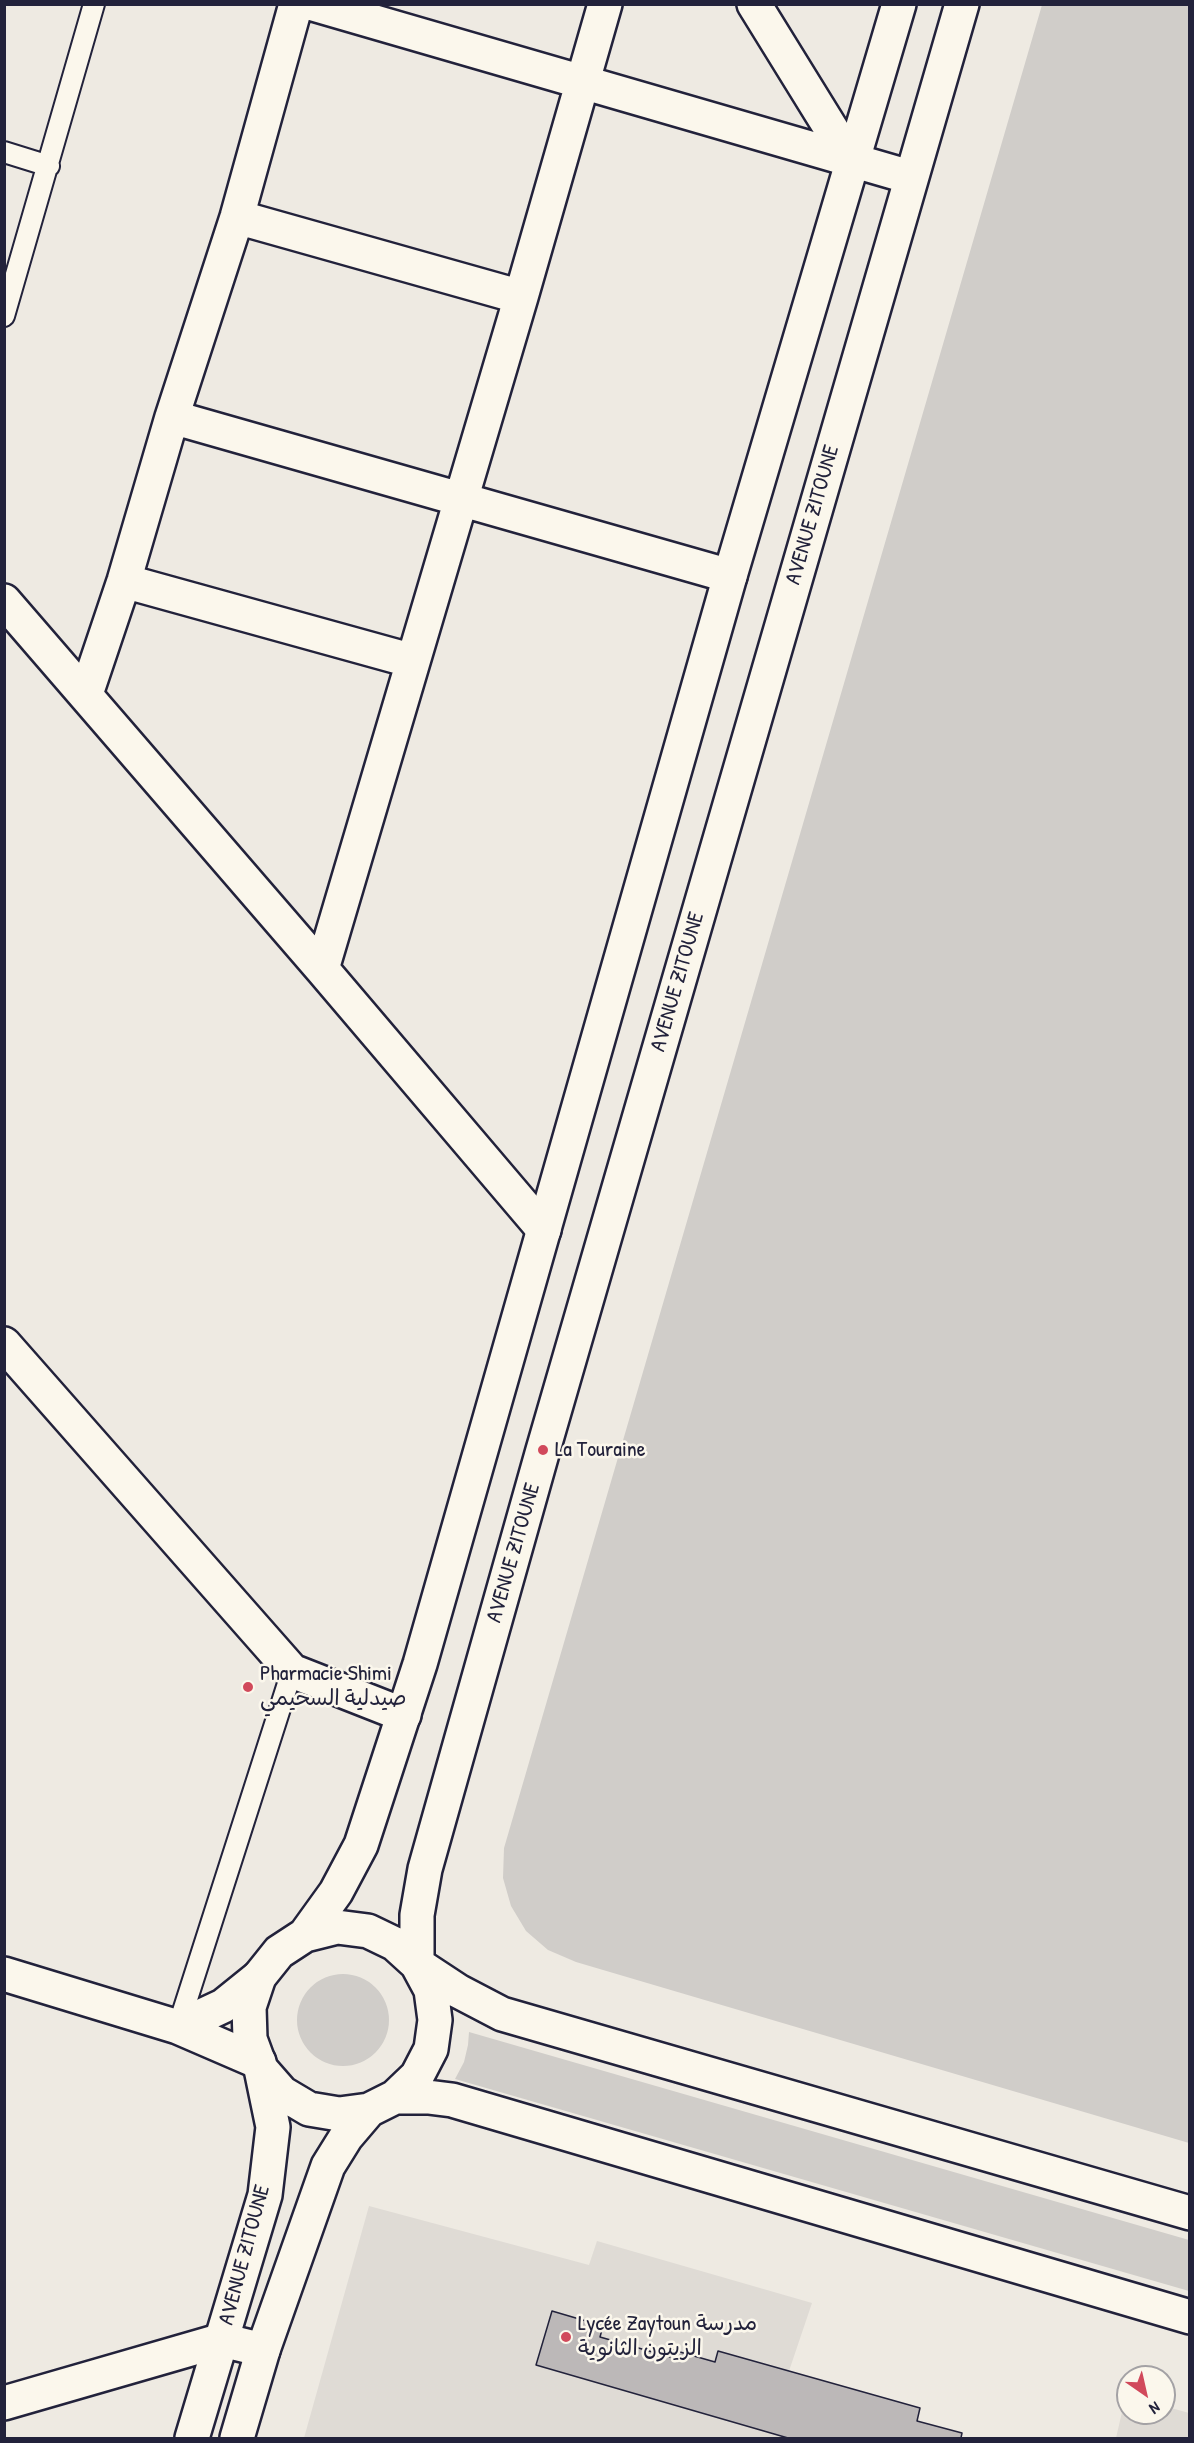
<!DOCTYPE html>
<html>
<head>
<meta charset="utf-8">
<style>
	body { margin:0 }
	#map { position:relative; width:1194px; height:2443px; overflow:hidden; background:#eeeae2; font-family:"Patrick Hand",sans-serif }
	canvas { display:block }
	.frame { position:absolute; inset:0; border:6px solid #22223b; pointer-events:none }
	.north { position:absolute; left:1116px; top:2365px; width:60px; height:60px; box-sizing:border-box; background:#fbf7ec; border:2px solid #a4a2a5; border-radius:50%; rotate:146deg; font-size:16px; font-weight:700; line-height:24px; text-align:center; color:#22223b }
	.north::after { content:''; display:block; margin:auto; width:21px; height:27px; background:#d1495b; clip-path:polygon(50% 0,100% 100%,50% 72%,0 100%) }
</style>
</head>
<body>
<div id="map">
<canvas width="1194" height="2443"></canvas>
<div class="frame"></div>
<div class="north">N</div>
</div>
<script>
const ctx = document.querySelector('canvas').getContext('2d');
ctx.lineJoin = 'round';
function fillPath(path, color) {
  ctx.fillStyle = color;
  ctx.fill(path, 'evenodd');
}
function toPath(rows) {
  const path = new Path2D();
  for (const r of rows) {
    if (r.length === 3) {
      path.moveTo(r[0] + r[2], r[1]);
      path.arc(r[0], r[1], r[2], 0, 2 * Math.PI);
      continue;
    }
    path.moveTo(r[0], r[1]);
    for (let i = 2; i < r.length; i += 2) path.lineTo(r[i], r[i + 1]);
  }
  return path;
}
function strokePath(path, color, width, dash) {
  ctx.strokeStyle = color;
  ctx.lineWidth = width;
  ctx.lineCap = dash ? 'butt' : 'round';
  ctx.setLineDash(dash || []);
  ctx.stroke(path);
}
function label(font, color, halo, rows, align = 'center') {
  ctx.font = font + ' "Patrick Hand","Playpen Sans Arabic",sans-serif';
  ctx.lineWidth = 5;
  ctx.setLineDash([]);
  ctx.textBaseline = 'middle';
  ctx.strokeStyle = halo;
  ctx.fillStyle = color;
  for (const [text, x, y, turn = 0] of rows) {
    ctx.save();
    ctx.translate(x, y);
    ctx.rotate((+turn || 0) * Math.PI / 180);
    ctx.textAlign = isNaN(turn) ? turn : align;
    if (halo) ctx.strokeText(text, 0, 0);
    ctx.fillText(text, 0, 0);
    ctx.restore();
  }
}
fillPath(toPath([
	[369,2206,589,2265,597,2241,812,2303,789,2371,920,2408,917,2421,962,2433,961,2438,304,2438],
	[1126,2395,1128,2396,1128,2413,1164,2413,1164,2406,1189,2413,1189,2438,1116,2438]
]), '#dfdbd5');
fillPath(toPath([
	[1042,5,1189,5,1189,2143,576,1962,548,1950,526,1931,511,1906,503,1878,504,1848],
	[343,2020,46],
	[469,2032,1189,2240,1189,2291,455,2079,464,2062,468,2045]
]), '#d0cdc9');
const building = toPath([
	[552,2311,603,2326,600,2337,670,2357,673,2350,715,2362,718,2351,920,2408,917,2421,962,2433,961,2438,788,2438,536,2365,552,2311]
]);
fillPath(building, '#bcb8b8');
strokePath(building, '#22223b', 1.5);
const lane = toPath([
	[4,152,49,166],
	[4,316,94,4],
	[178,2027,292,1671]
]);
const street = toPath([
	[313,4,910,177],
	[754,4,851,161],
	[237,217,521,297],
	[172,417,730,576],
	[124,581,413,661],
	[4,601,322,969,544,1230],
	[86,694,124,581,172,417,237,217,296,4],
	[322,969,521,297,605,4],
	[4,1344,292,1671,404,1715],
	[4,1974,178,2027,259,2062],
	[178,2027,223,2006,259,1977],
	[4,2403,222,2340,263,2350]
]);
const secondary = toPath([
	[962,4,543,1450,425,1869,417,1915,417,1964,458,1991,502,2014,1190,2213],
	[305,1935,336,1892,361,1845,420,1664,730,576,899,4],
	[395,2097,428,2097,452,2100,1190,2317],
	[192,2438,265,2195,273,2127,261,2069],
	[237,2438,263,2350,328,2166,346,2137,369,2110,395,2097,417,2076,431,2049,435,2020,431,1990,417,1964,395,1944,368,1931,337,1927,305,1935,279,1952,259,1977,249,2007,250,2039,261,2069,282,2093,309,2109,339,2114,369,2110]
]);
strokePath(lane, '#22223b', 24);
strokePath(street, '#22223b', 38);
strokePath(secondary, '#22223b', 38);
strokePath(lane, '#fbf7ec', 20);
strokePath(street, '#fbf7ec', 33);
strokePath(secondary, '#fbf7ec', 33);
for (const [x, y, r, color] of [
	[543,1450,6,"#d1495b"],
	[248,1687,6,"#d1495b"],
	[566,2337,6,"#d1495b"]
]) {
  const dot = new Path2D();
  dot.arc(x, y, r, 0, 2 * Math.PI);
  ctx.fillStyle = color;
  ctx.fill(dot);
  strokePath(dot, '#fbf7ec', 2);
}
label('22px', '#22223b', '#fbf7ec', [
	["AVENUE ZITOUNE",813,515,-74],
	["AVENUE ZITOUNE",678,982,-74],
	["AVENUE ZITOUNE",514,1553,-74],
	["AVENUE ZITOUNE",245,2255,-75]
]);
label('22px', '#22223b', '#fbf7ec', [
	["La Touraine",555,1450],
	["Pharmacie Shimi",260,1674],
	["صيدلية السحيمي",260,1699],
	["Lycée Zaytoun مدرسة",578,2324],
	["الزيتون الثانوية",578,2349]
], 'left');
</script>
</body>
</html>
